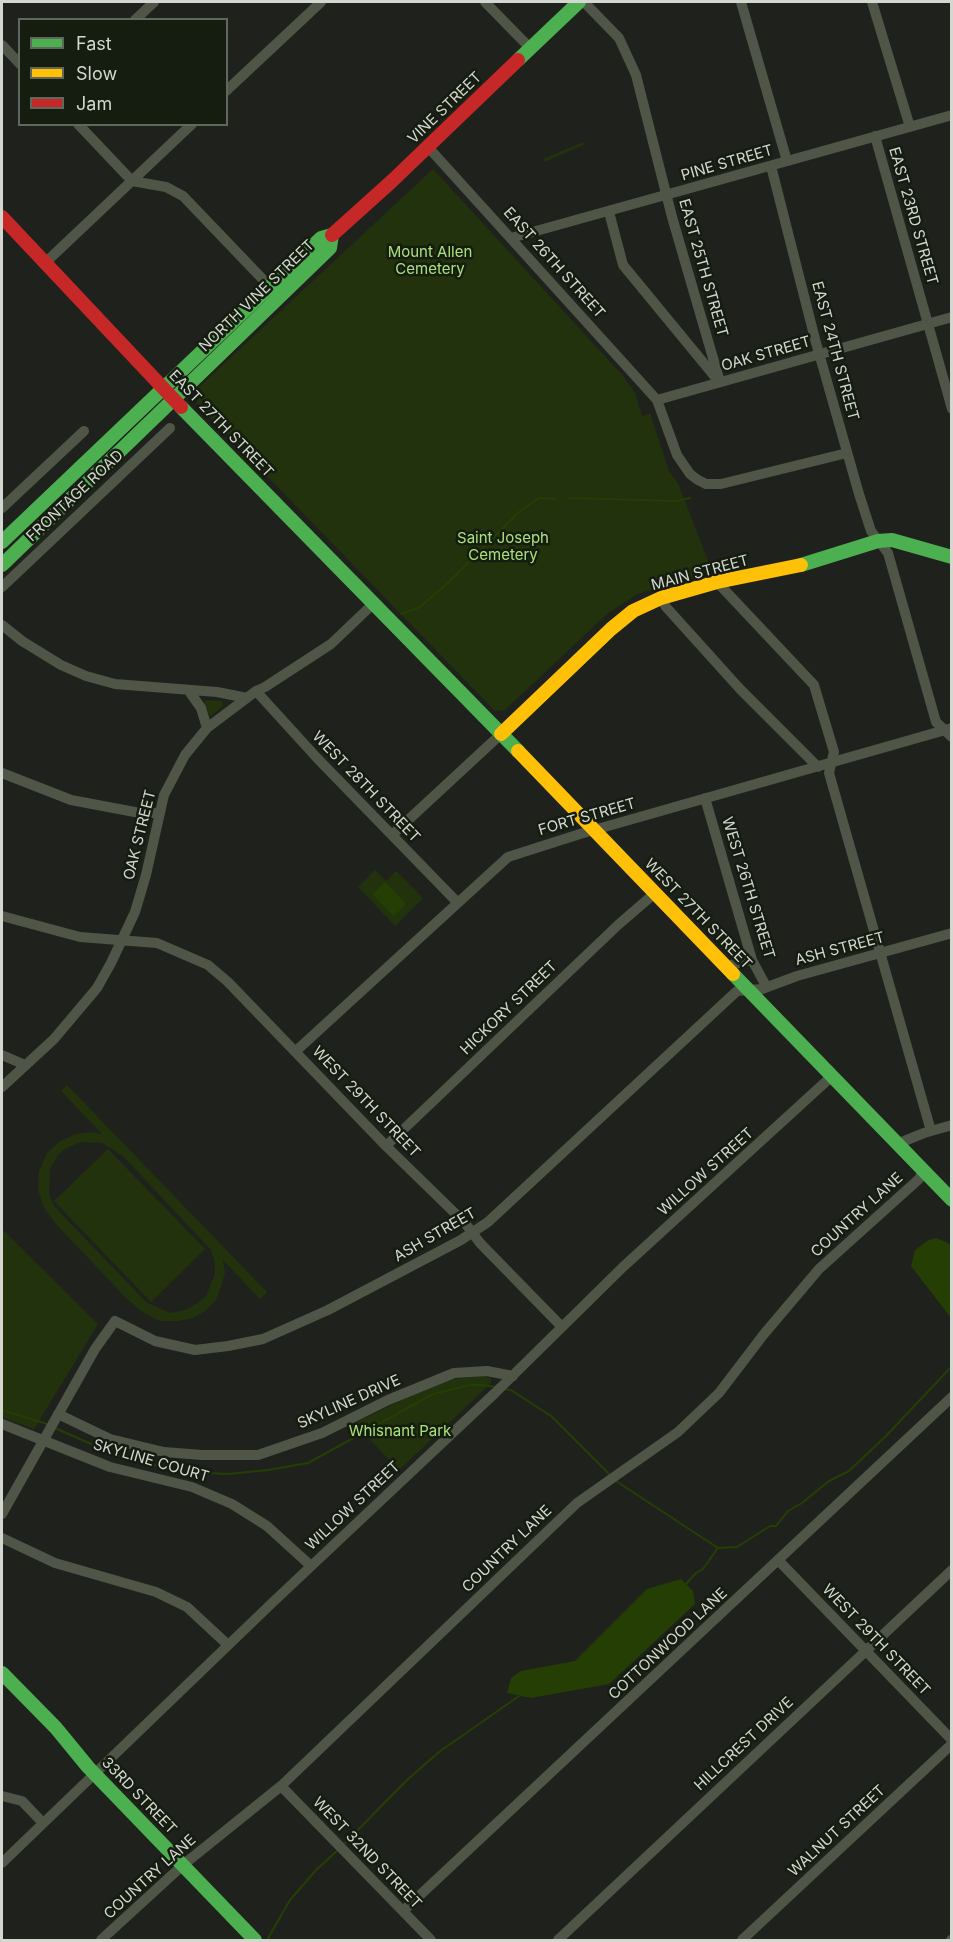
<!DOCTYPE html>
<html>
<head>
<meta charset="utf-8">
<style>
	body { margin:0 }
	#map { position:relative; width:953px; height:1942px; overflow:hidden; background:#1f221c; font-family:Inter,sans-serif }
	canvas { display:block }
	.frame { position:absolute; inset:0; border:3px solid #d3d7cf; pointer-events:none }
	.legend { position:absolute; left:18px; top:18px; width:210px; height:108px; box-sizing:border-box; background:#151c10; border:2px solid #61675c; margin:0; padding:8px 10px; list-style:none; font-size:18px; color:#d3d7cf }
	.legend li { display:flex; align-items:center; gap:12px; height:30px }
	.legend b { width:30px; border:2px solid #61675c }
</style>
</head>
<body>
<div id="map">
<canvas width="953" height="1942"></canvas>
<div class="frame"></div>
<ul class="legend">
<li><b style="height:8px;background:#4caf50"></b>Fast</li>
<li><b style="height:8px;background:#ffc107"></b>Slow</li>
<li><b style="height:8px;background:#c62828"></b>Jam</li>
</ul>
</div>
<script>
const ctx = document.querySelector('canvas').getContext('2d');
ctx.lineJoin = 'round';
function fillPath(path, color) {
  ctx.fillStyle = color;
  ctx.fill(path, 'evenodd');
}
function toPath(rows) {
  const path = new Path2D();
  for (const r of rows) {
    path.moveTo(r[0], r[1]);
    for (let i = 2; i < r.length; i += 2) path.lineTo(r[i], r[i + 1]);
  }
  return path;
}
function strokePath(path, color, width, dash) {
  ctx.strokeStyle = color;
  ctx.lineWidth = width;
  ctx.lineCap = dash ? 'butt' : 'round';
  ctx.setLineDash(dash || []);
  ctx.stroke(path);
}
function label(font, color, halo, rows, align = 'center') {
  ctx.font = font + ' Inter,sans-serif';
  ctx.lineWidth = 5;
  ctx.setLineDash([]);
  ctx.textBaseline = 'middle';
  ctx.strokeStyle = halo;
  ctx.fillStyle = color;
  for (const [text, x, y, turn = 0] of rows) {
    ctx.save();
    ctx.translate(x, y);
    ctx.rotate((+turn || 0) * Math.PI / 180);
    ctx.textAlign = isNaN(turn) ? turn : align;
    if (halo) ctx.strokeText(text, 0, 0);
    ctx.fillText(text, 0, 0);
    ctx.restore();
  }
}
fillPath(toPath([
	[583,142,585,144,584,145,544,162,543,159],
	[433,169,624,377,635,393,642,416,650,413,669,471,678,483,712,571,638,594,608,613,505,710,495,711,197,404,199,387],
	[206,700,222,701,223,706,211,716,208,714,204,703],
	[375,870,386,881,396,871,423,898,395,926,358,887],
	[67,1085,267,1292,260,1299,223,1260,225,1273,221,1287,216,1300,205,1311,193,1318,178,1321,160,1321,141,1311,126,1298,56,1224,44,1208,38,1190,39,1171,47,1153,60,1141,76,1134,91,1132,102,1134,61,1091],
	[80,1142,102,1143,123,1156,211,1250,215,1263,215,1274,206,1296,196,1304,185,1310,170,1313,146,1302,55,1207,49,1195,50,1169,58,1155,65,1149],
	[108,1149,205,1249,151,1302,54,1201],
	[2,1229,98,1324,34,1429,2,1417],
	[482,1376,491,1378,491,1383,399,1470,354,1423,435,1384,453,1379]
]), '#21320d');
fillPath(toPath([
	[385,882,406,904,394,916,372,894],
	[936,1238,948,1243,951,1246,951,1318,911,1266,915,1250,927,1241],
	[681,1579,693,1591,695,1604,609,1684,531,1698,507,1693,511,1678,521,1671,575,1661,647,1589]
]), '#253e03');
strokePath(toPath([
	[570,498,677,501,690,498],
	[401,614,420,607,449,582,519,512,539,498,556,499],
	[504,1389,511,1390,551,1416,610,1475],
	[2,1410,47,1424],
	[55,1428,116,1455,182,1472,228,1474,268,1470,308,1463,433,1394,470,1385,484,1385,495,1387],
	[616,1481,718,1548,737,1547,770,1526,776,1526,788,1511,802,1503,829,1481,849,1471,886,1436,952,1366],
	[686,1584,696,1573,703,1569,717,1549],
	[343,1845,407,1780,439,1752,519,1696],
	[267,1940,290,1900,316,1870,339,1849]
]), '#253e03', 2);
strokePath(toPath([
	[485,2,531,49],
	[584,2,619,38,636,75,672,217,720,382],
	[741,2,787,161],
	[872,2,910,127],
	[135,20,154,2],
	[2,45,20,64],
	[226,91,321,2],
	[78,124,132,181,166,187,183,196,274,291],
	[875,136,952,409],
	[428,147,657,400,677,455,690,474,698,480,706,484,721,484,847,453],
	[771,166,815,339,859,494,871,531,888,553,936,722,952,737],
	[609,212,623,265,716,378],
	[511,238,952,115],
	[45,263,192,124],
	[657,400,952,317],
	[2,508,84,431],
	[717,582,814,685,834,752,829,773,931,1131],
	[2,587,170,428],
	[661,598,666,607,740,689,818,767],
	[2,625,22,641,61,665,86,676,115,684,217,692,247,698],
	[189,691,201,708,207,728],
	[256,691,317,758,457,902],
	[2,773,71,800,140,813,158,813],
	[705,798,752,960,766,986],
	[392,835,501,734],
	[2,916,80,937,157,943,208,965,228,982,386,1146,465,1223,480,1243,562,1327],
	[726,966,752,960],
	[296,1051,508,857,580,834,952,728],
	[2,1055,25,1065],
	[2,1087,54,1039,97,988,111,963,135,912,146,875,164,795,185,755,207,728,256,691,265,687,331,644,374,603],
	[897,1144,924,1133,952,1125],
	[386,1146,618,925,655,893],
	[58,1414,110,1439,164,1452,202,1455,258,1455,322,1433,388,1400,454,1373,487,1371,513,1376],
	[2,1424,110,1467,192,1487,232,1504,267,1526,311,1566],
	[2,1514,95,1349,115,1321,155,1341,195,1350,228,1346,263,1339,328,1310,461,1240,488,1222,737,991,762,989,797,976,952,933],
	[2,1538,55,1563,156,1592,187,1607,228,1645],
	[779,1561,952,1740],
	[281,1786,431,1940],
	[2,1796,22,1801,43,1823],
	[2,1863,272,1603,495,1393,623,1267,832,1076],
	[403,1911,952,1397],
	[101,1940,183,1865,281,1786,577,1503,678,1432,719,1393,764,1334,819,1269,919,1179,923,1171],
	[558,1940,952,1570],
	[742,1940,952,1744],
	[951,1940,952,1940]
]), '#4f5648', 10);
strokePath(toPath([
	[518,60,579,2],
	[181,407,518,751],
	[2,542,321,238,332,235],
	[2,565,330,248,332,235],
	[801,565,878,541,892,540,952,557],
	[733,974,952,1200],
	[2,1673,56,1728,88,1767,255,1940]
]), '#4caf50', 14);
strokePath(toPath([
	[501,734,611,629,633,611,661,598,717,582,801,565],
	[518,751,733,974]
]), '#ffc107', 14);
strokePath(toPath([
	[2,217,181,407],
	[332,235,392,181,518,60]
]), '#c62828', 14);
label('15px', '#d3d7cf', '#151c10', [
	["VINE STREET",445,108,-44],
	["PINE STREET",727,163,-16],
	["EAST 23RD STREET",913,216,74],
	["EAST 26TH STREET",554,263,48],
	["EAST 25TH STREET",703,268,74],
	["NORTH VINE STREET",257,296,-44],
	["EAST 24TH STREET",835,351,75],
	["OAK STREET",766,354,-16],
	["EAST 27TH STREET",221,424,46],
	["FRONTAGE ROAD",75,496,-43],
	["MAIN STREET",700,573,-15],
	["WEST 28TH STREET",366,787,46],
	["FORT STREET",587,817,-16],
	["OAK STREET",140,835,-76],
	["WEST 26TH STREET",748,888,73],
	["WEST 27TH STREET",698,914,46],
	["ASH STREET",840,949,-15],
	["HICKORY STREET",509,1008,-44],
	["WEST 29TH STREET",366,1102,46],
	["WILLOW STREET",706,1172,-42],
	["COUNTRY LANE",857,1215,-42],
	["ASH STREET",435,1235,-30],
	["SKYLINE DRIVE",349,1402,-24],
	["SKYLINE COURT",151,1461,16],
	["WILLOW STREET",353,1506,-43],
	["COUNTRY LANE",507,1549,-44],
	["WEST 29TH STREET",876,1640,46],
	["COTTONWOOD LANE",668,1644,-43],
	["HILLCREST DRIVE",744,1744,-43],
	["33RD STREET",139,1796,46],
	["WALNUT STREET",837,1831,-43],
	["WEST 32ND STREET",367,1853,46],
	["COUNTRY LANE",150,1877,-42]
]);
label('15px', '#ace27a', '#151c10', [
	["Mount Allen",430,252],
	["Cemetery",430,269],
	["Saint Joseph",503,538],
	["Cemetery",503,555],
	["Whisnant Park",400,1431]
]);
</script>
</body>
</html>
